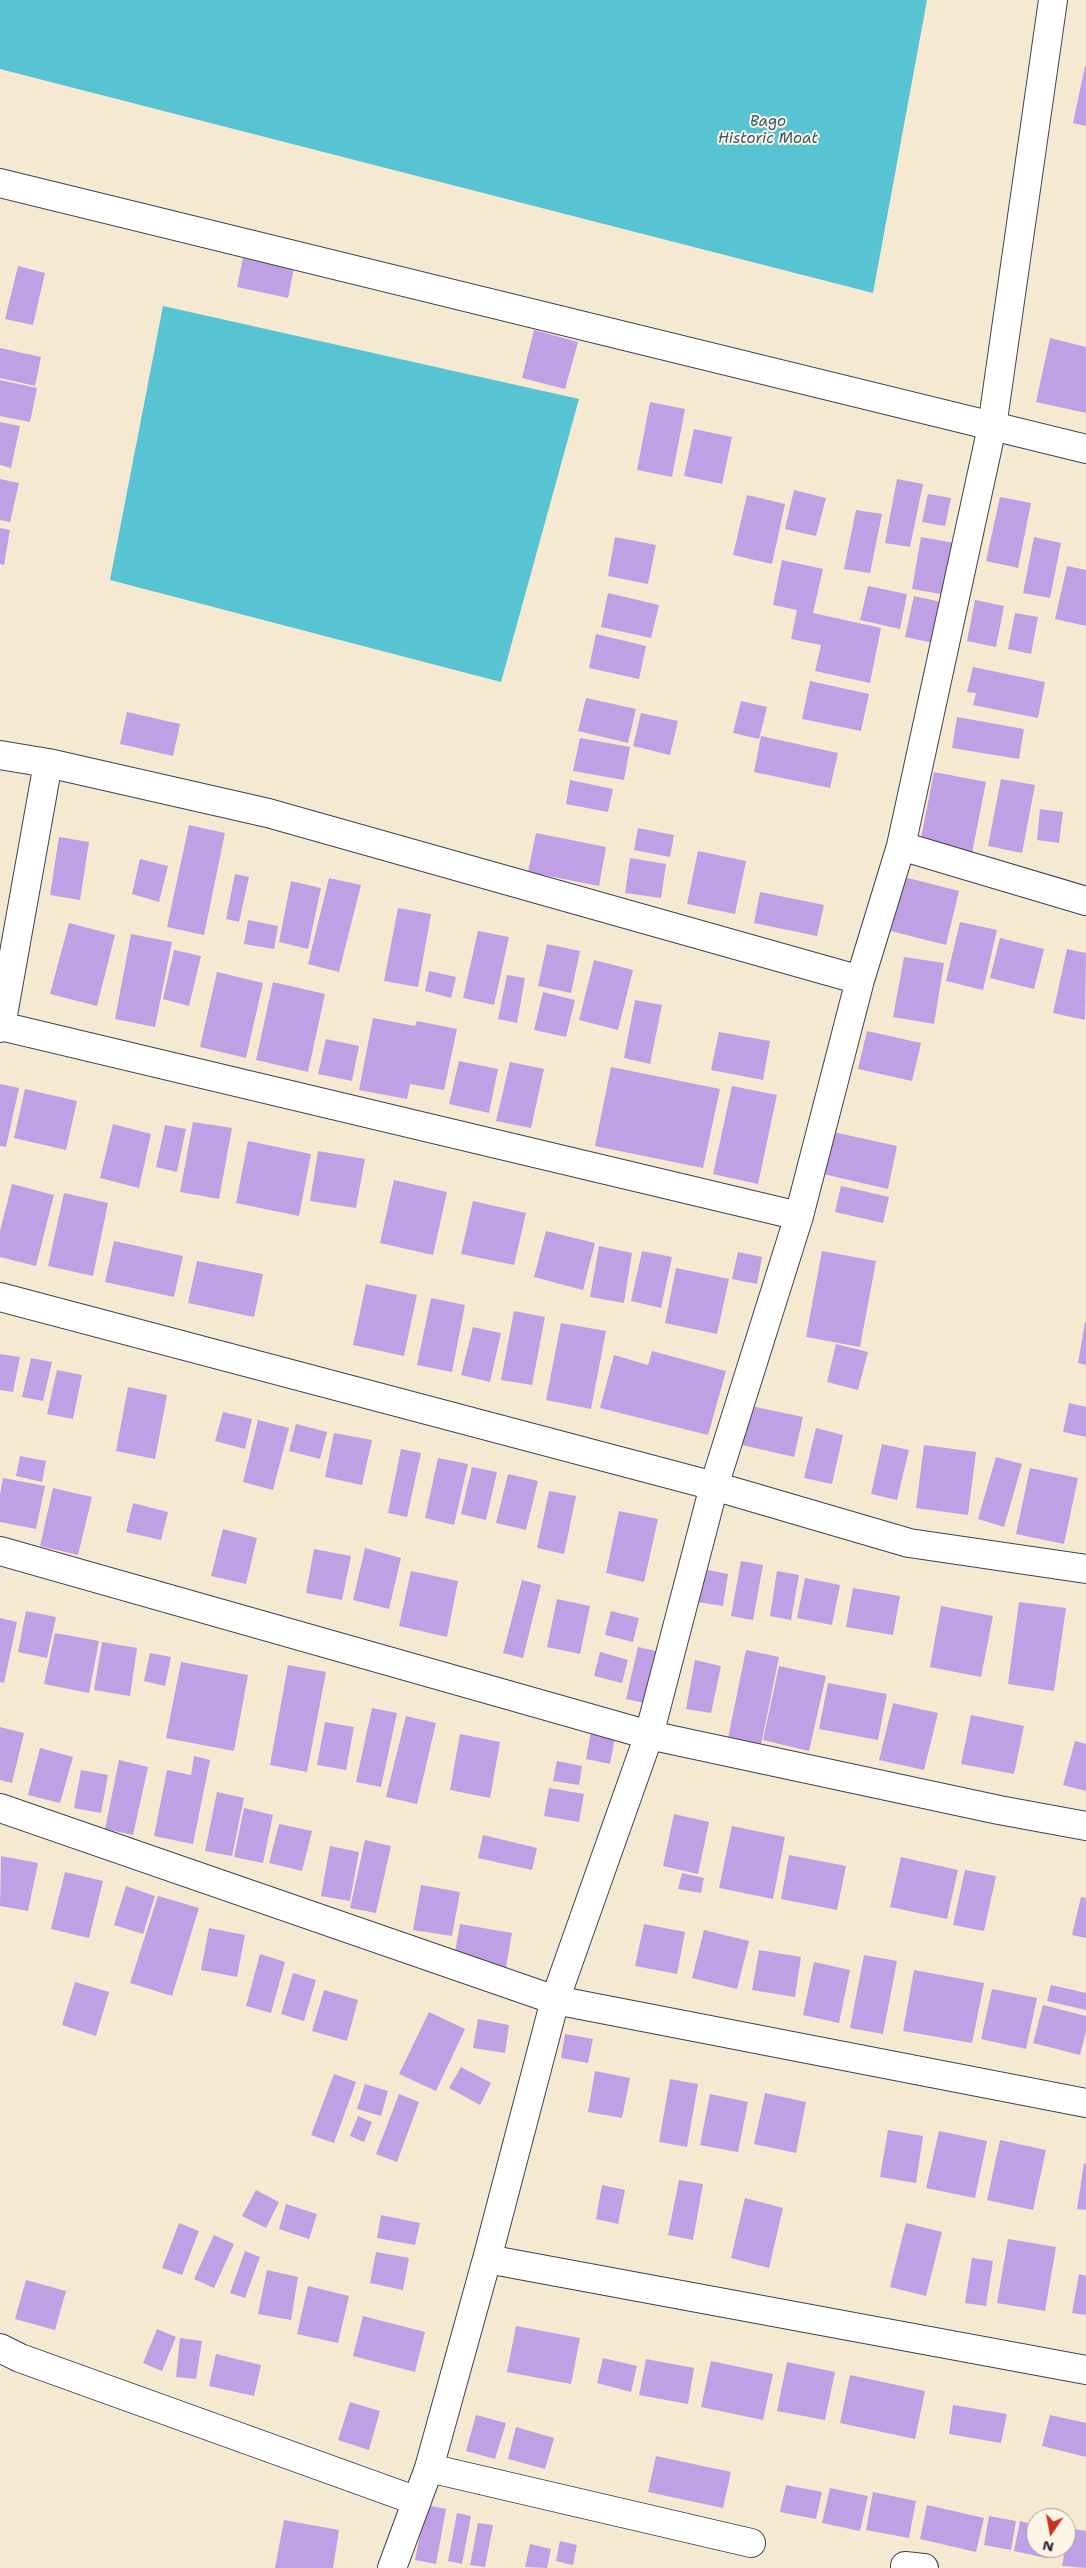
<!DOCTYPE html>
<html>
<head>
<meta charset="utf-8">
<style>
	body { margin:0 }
	#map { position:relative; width:1086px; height:2568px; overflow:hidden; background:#f5e9d1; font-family:"Shantell Sans",sans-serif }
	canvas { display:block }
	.north { position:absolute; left:1026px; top:2508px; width:50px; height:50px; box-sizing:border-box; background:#fcf5e5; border:1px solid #a5a1a1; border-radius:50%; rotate:192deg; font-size:14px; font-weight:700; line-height:20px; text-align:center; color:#22223b }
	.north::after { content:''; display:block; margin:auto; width:18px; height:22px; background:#c8321e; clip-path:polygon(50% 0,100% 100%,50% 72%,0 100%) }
</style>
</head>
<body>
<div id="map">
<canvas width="1086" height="2568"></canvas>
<div class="north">N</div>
</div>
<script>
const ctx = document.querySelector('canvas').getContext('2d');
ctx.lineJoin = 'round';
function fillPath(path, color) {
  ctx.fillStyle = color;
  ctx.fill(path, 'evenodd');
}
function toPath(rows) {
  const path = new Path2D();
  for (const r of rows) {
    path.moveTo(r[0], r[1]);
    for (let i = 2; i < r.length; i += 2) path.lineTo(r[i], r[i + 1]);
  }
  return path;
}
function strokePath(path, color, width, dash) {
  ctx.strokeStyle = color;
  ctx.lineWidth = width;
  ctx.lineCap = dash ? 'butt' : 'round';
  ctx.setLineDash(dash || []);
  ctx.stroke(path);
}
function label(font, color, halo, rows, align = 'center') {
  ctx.font = font + ' "Shantell Sans",sans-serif';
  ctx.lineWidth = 4;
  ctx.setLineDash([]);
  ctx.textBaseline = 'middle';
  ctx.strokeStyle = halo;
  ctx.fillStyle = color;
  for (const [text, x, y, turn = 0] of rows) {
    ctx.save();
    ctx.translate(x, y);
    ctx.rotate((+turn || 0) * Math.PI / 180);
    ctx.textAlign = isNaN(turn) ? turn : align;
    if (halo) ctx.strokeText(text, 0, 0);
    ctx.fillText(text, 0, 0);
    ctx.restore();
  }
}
fillPath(toPath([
	[0,0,927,0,873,293,0,69],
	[163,306,579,399,501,682,110,580]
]), '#58c3d2');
fillPath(toPath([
	[1085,66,1086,66,1086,126,1073,123],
	[243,258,294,268,288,298,237,287],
	[18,266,45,273,33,325,5,319],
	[534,330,578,342,565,389,522,378],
	[1050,338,1086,347,1086,413,1036,402],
	[0,348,41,357,35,386,0,378],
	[0,380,37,388,30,422,0,416],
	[650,402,685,409,672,477,637,470],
	[0,422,20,426,11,468,0,465],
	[694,429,732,437,722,484,684,476],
	[0,479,19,483,10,522,0,520],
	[897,479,923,484,910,547,885,543],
	[794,490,826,498,816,536,785,529],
	[928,494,951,498,945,526,922,522],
	[747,495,785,504,772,564,733,555],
	[1000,497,1031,503,1018,568,986,561],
	[856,510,882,514,870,573,844,569],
	[0,528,10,530,4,565,0,564],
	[615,537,656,545,648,584,608,576],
	[921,537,961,544,952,596,912,589],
	[1034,537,1061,543,1050,598,1023,593],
	[782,560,823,569,813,613,881,628,870,683,815,671,821,645,791,639,797,610,773,605],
	[1067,566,1086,570,1086,626,1055,619],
	[868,586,907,594,900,629,860,620],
	[608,593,659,605,651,638,601,627],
	[914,596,950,604,942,645,905,637],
	[975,600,1004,606,996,647,967,641],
	[1015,613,1038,617,1031,654,1008,649],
	[596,634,646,646,639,679,589,668],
	[973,667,1045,682,1038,718,973,705,976,693,967,692],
	[810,681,869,694,861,731,802,719],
	[586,698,636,709,628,743,578,731],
	[741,701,767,707,759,739,733,733],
	[127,712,180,724,173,756,120,744],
	[641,713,678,721,670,755,633,746],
	[957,717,1024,729,1019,759,952,748],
	[761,736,838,753,830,788,754,772],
	[580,738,630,747,624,780,573,771],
	[934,772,986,782,972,853,920,843],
	[1001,779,1035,785,1022,853,988,846],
	[570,780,613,789,608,812,566,804],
	[1040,809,1063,812,1059,843,1037,840],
	[189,825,225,833,204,935,167,927],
	[638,828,674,835,670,857,634,850],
	[536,833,606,847,599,886,528,872],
	[59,837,89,842,80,900,50,895],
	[698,851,746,861,735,914,687,904],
	[630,858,666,864,661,898,625,893],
	[140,859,168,866,159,902,132,894],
	[235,874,249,877,239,922,226,919],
	[904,877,959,891,946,945,891,931],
	[329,878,361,885,339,972,308,964],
	[291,881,321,888,308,949,279,942],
	[760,892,824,905,817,936,754,923],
	[398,908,431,914,418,987,384,981],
	[248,920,278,926,274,949,244,944],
	[960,922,997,930,983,990,946,981],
	[69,923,115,935,97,1006,50,994],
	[478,931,509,937,494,1005,463,998],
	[131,934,172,942,155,1027,115,1019],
	[1000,938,1044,949,1034,989,990,978],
	[547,944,580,951,571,993,538,986],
	[1067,949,1086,953,1085,1020,1053,1013],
	[174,950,201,956,189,1006,163,999],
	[904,957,944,963,934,1024,893,1017],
	[594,960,633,970,618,1030,579,1020],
	[429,971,456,977,451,998,425,991],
	[217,972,263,983,246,1058,200,1047],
	[507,975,525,978,517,1023,498,1019],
	[273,982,325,994,308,1072,256,1060],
	[543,992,575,1000,566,1037,534,1030],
	[635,1000,662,1005,650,1064,624,1058],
	[373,1018,415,1026,417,1021,457,1029,444,1090,410,1084,407,1099,359,1090],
	[867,1031,921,1043,912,1081,858,1069],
	[719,1032,770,1041,763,1080,711,1070],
	[326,1039,359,1046,352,1081,318,1074],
	[459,1061,498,1069,489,1113,449,1104],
	[510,1062,544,1069,531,1128,496,1121],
	[611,1067,720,1089,703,1168,595,1146],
	[0,1084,19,1088,6,1147,0,1146],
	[732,1086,777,1095,758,1184,713,1174],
	[25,1089,77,1101,66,1150,14,1138],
	[193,1122,232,1128,219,1199,180,1192],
	[113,1124,151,1134,139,1188,100,1178],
	[165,1125,186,1129,177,1172,156,1167],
	[833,1132,897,1146,888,1189,823,1174],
	[248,1141,311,1154,299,1216,236,1203],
	[318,1151,365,1159,356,1208,310,1201],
	[394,1180,447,1192,433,1255,380,1243],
	[12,1184,54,1195,36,1266,0,1257,0,1231],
	[841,1186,889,1197,883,1223,835,1212],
	[64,1193,108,1203,93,1276,48,1266],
	[473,1201,526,1213,514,1265,461,1254],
	[546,1231,595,1243,583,1290,534,1277],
	[114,1241,183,1256,174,1297,105,1282],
	[599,1246,632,1253,624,1303,590,1297],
	[642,1251,672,1257,661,1308,631,1301],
	[822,1251,876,1261,860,1347,806,1337],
	[738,1252,762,1257,757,1284,732,1279],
	[197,1261,263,1274,254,1317,188,1303],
	[676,1268,729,1279,717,1334,665,1323],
	[366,1284,417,1295,404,1356,353,1345],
	[431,1298,465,1305,452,1372,417,1365],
	[514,1311,545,1317,532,1385,501,1380],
	[1085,1322,1086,1322,1086,1365,1078,1363],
	[561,1323,606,1331,591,1409,546,1400],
	[473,1327,501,1333,490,1382,461,1375],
	[836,1344,868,1352,858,1390,827,1382],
	[652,1351,726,1371,708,1435,600,1408,614,1355,648,1365],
	[0,1354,20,1357,13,1392,0,1390],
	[31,1358,52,1362,43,1401,22,1397],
	[57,1370,82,1375,73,1419,47,1414],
	[128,1387,167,1395,155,1459,116,1451],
	[1069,1403,1086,1407,1086,1437,1063,1432],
	[751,1406,803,1417,794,1457,742,1445],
	[223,1412,252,1419,245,1449,215,1441],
	[258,1420,289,1428,273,1490,243,1482],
	[296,1424,327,1432,320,1459,289,1451],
	[816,1428,843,1435,832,1484,804,1478],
	[334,1433,372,1440,362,1485,325,1477],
	[882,1444,909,1450,897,1500,871,1494],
	[924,1445,976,1452,968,1515,916,1508],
	[401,1449,421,1453,407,1517,388,1513],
	[20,1456,46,1461,42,1482,16,1476],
	[996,1457,1022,1464,1004,1527,978,1519],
	[438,1458,468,1464,454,1525,425,1518],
	[472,1467,497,1472,486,1520,461,1514],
	[1030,1468,1078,1478,1064,1544,1016,1534],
	[508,1474,538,1481,526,1530,496,1523],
	[3,1478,45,1486,36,1529,0,1522,0,1494],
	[53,1488,92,1497,78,1555,40,1546],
	[549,1491,576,1496,564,1554,537,1548],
	[133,1503,168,1512,161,1540,126,1532],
	[619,1511,658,1519,644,1582,606,1573],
	[223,1529,257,1538,246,1584,211,1576],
	[365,1548,401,1558,389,1609,353,1600],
	[314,1549,351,1556,342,1600,306,1593],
	[741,1561,763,1565,753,1620,731,1616],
	[703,1569,728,1574,723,1606,697,1602],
	[411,1571,458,1581,447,1637,399,1626],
	[777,1571,799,1575,791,1620,770,1616],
	[805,1578,840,1585,832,1625,797,1618],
	[522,1580,541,1585,523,1658,503,1653],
	[853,1588,900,1596,893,1635,846,1627],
	[557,1599,590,1606,580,1654,547,1647],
	[1019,1602,1066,1608,1054,1691,1008,1684],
	[941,1606,993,1616,981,1677,930,1667],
	[26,1611,56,1617,47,1658,18,1652],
	[611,1611,639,1618,633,1642,605,1635],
	[0,1618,17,1622,4,1683,0,1682],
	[55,1633,99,1641,89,1693,44,1684],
	[102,1642,137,1648,130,1696,94,1690],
	[638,1647,660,1652,649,1704,626,1699],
	[746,1650,779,1657,761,1745,728,1738],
	[600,1652,628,1660,622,1683,594,1676],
	[150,1653,171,1657,165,1686,144,1681],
	[695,1660,721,1666,711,1713,686,1709],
	[181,1662,248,1675,234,1751,166,1738],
	[288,1665,326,1672,307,1772,270,1765],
	[779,1666,826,1676,809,1751,763,1740],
	[828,1683,887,1694,878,1740,819,1729],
	[893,1703,938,1713,924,1770,879,1760],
	[372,1708,397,1713,381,1787,356,1782],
	[971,1715,1024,1726,1014,1774,961,1764],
	[406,1716,436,1723,417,1804,386,1797],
	[325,1722,354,1727,346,1770,317,1765],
	[0,1727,24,1733,12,1783,0,1780],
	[591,1731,615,1737,610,1764,586,1759],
	[460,1734,500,1742,490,1798,450,1790],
	[1075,1741,1086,1744,1086,1791,1063,1785],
	[40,1748,73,1757,60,1803,28,1795],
	[194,1756,210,1760,193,1844,154,1836,167,1770,191,1775],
	[119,1760,148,1767,133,1835,105,1829],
	[557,1761,582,1766,579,1785,553,1781],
	[81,1770,108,1775,101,1813,74,1808],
	[549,1788,584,1794,579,1822,544,1816],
	[217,1792,244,1798,232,1856,205,1851],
	[244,1808,273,1815,263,1863,234,1857],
	[674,1814,709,1822,698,1874,663,1866],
	[279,1824,312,1831,302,1871,269,1863],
	[732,1826,785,1837,773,1899,719,1888],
	[483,1835,537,1848,532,1870,478,1858],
	[365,1840,391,1846,376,1913,350,1908],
	[330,1846,359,1852,350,1901,321,1896],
	[789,1855,846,1866,837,1910,781,1899],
	[1,1856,38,1863,28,1911,0,1906],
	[901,1857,958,1870,947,1919,890,1907],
	[965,1870,996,1876,984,1931,953,1925],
	[65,1872,103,1881,89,1938,51,1929],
	[682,1873,704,1878,701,1893,678,1889],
	[421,1885,460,1892,452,1936,413,1930],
	[126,1886,155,1896,143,1934,114,1925],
	[158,1896,199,1908,172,1996,130,1983],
	[1081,1897,1086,1898,1086,1938,1072,1935],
	[460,1924,512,1933,505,1973,453,1963],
	[644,1924,685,1932,677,1974,635,1966],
	[209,1928,245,1935,237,1977,201,1970],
	[704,1930,749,1941,737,1989,692,1978],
	[759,1950,801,1957,795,1997,752,1990],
	[260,1954,285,1962,271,2013,246,2006],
	[864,1955,897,1961,883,2034,850,2028],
	[814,1962,850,1970,839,2023,803,2015],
	[914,1970,984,1983,972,2043,903,2031],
	[293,1973,316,1980,304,2021,281,2014],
	[75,1982,109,1992,96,2036,62,2025],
	[1051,1985,1086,1993,1086,2010,1047,2001],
	[992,1989,1037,1998,1026,2049,981,2039],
	[324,1990,358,2000,347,2041,312,2031],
	[1043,2005,1086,2016,1086,2031,1080,2055,1033,2043],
	[429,2012,465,2029,436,2091,399,2074],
	[478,2019,509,2025,505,2053,473,2048],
	[565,2034,593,2039,588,2063,561,2058],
	[461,2067,491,2083,480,2105,449,2088],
	[595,2071,630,2078,622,2118,588,2112],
	[334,2074,356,2082,334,2143,311,2135],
	[670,2079,698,2084,687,2147,659,2142],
	[365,2084,388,2091,381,2116,357,2109],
	[765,2093,806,2102,796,2153,754,2144],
	[399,2094,419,2102,397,2162,376,2154],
	[710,2094,748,2102,738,2152,700,2145],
	[358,2116,372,2122,364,2142,350,2136],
	[888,2130,923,2136,916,2183,880,2177],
	[939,2131,987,2141,975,2198,926,2188],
	[1000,2140,1046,2150,1033,2210,987,2200],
	[1084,2163,1086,2164,1086,2210,1077,2209],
	[679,2180,703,2184,693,2240,668,2235],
	[602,2185,625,2190,618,2224,596,2219],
	[256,2190,279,2202,266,2228,242,2216],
	[745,2198,783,2208,769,2268,731,2258],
	[286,2204,317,2214,309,2239,279,2229],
	[381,2215,420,2223,415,2245,377,2238],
	[179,2223,199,2231,182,2275,162,2268],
	[906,2223,942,2232,926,2296,890,2287],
	[214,2235,234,2244,214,2288,194,2279],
	[1008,2239,1056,2247,1045,2311,997,2303],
	[245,2251,260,2257,245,2298,230,2293],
	[376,2252,409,2258,403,2290,370,2283],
	[972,2258,993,2261,986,2306,965,2303],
	[267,2270,298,2277,291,2320,258,2314],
	[1079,2274,1086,2276,1086,2315,1072,2313],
	[26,2280,66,2291,55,2330,15,2319],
	[308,2286,349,2296,338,2343,297,2334],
	[363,2316,425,2332,415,2372,353,2356],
	[516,2326,580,2338,571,2384,507,2372],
	[157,2329,176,2337,162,2371,143,2363],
	[180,2338,202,2341,196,2379,176,2377],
	[216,2354,261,2365,254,2396,209,2386],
	[603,2358,637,2366,631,2392,597,2383],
	[646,2359,694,2368,688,2404,639,2395],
	[711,2361,773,2374,763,2420,701,2407],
	[787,2362,835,2372,825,2420,777,2411],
	[850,2375,925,2391,915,2439,840,2423],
	[350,2402,380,2411,369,2450,338,2440],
	[953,2405,1007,2414,1001,2443,949,2434],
	[476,2415,506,2423,495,2459,466,2451],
	[1050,2415,1086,2423,1086,2457,1042,2446],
	[516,2427,554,2438,545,2469,508,2459],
	[656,2456,731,2472,723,2508,648,2492],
	[786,2485,822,2492,816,2519,780,2512],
	[830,2488,868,2496,860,2531,822,2523],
	[873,2492,916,2501,909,2538,866,2530],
	[426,2505,446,2509,436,2564,415,2560],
	[927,2505,984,2518,976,2552,920,2539],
	[457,2513,471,2516,462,2564,448,2561],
	[989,2516,1016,2521,1011,2550,984,2545],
	[284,2520,339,2530,333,2568,275,2568],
	[1020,2521,1036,2525,1036,2548,1048,2548,1046,2558,1014,2551],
	[478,2523,493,2525,485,2567,470,2565],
	[1069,2528,1086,2531,1086,2568,1062,2566],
	[560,2541,577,2545,573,2565,556,2561],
	[530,2544,551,2549,547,2568,525,2567]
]), '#c0a0e5');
const street = toPath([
	[1053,0,992,427,901,846,860,980,799,1216,714,1486,649,1735,555,2000,487,2259,1086,2370],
	[0,183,1086,449],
	[0,755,48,763,268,813,860,980],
	[901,846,1086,901],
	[1,1026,48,763],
	[0,1028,1,1026,799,1216],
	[0,1297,714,1486,909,1543,1086,1569],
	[0,1551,649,1735,999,1810,1086,1826],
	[0,1808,555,2000,1086,2103],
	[0,2348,20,2358,417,2501],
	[429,2468,751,2543],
	[905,2566,924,2568],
	[392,2568,429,2468,487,2259]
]);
strokePath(street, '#424052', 30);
strokePath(street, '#fff', 28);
label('italic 15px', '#355a70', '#fcf5e5', [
	["Bago",768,122],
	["Historic Moat",768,139]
]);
</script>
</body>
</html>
